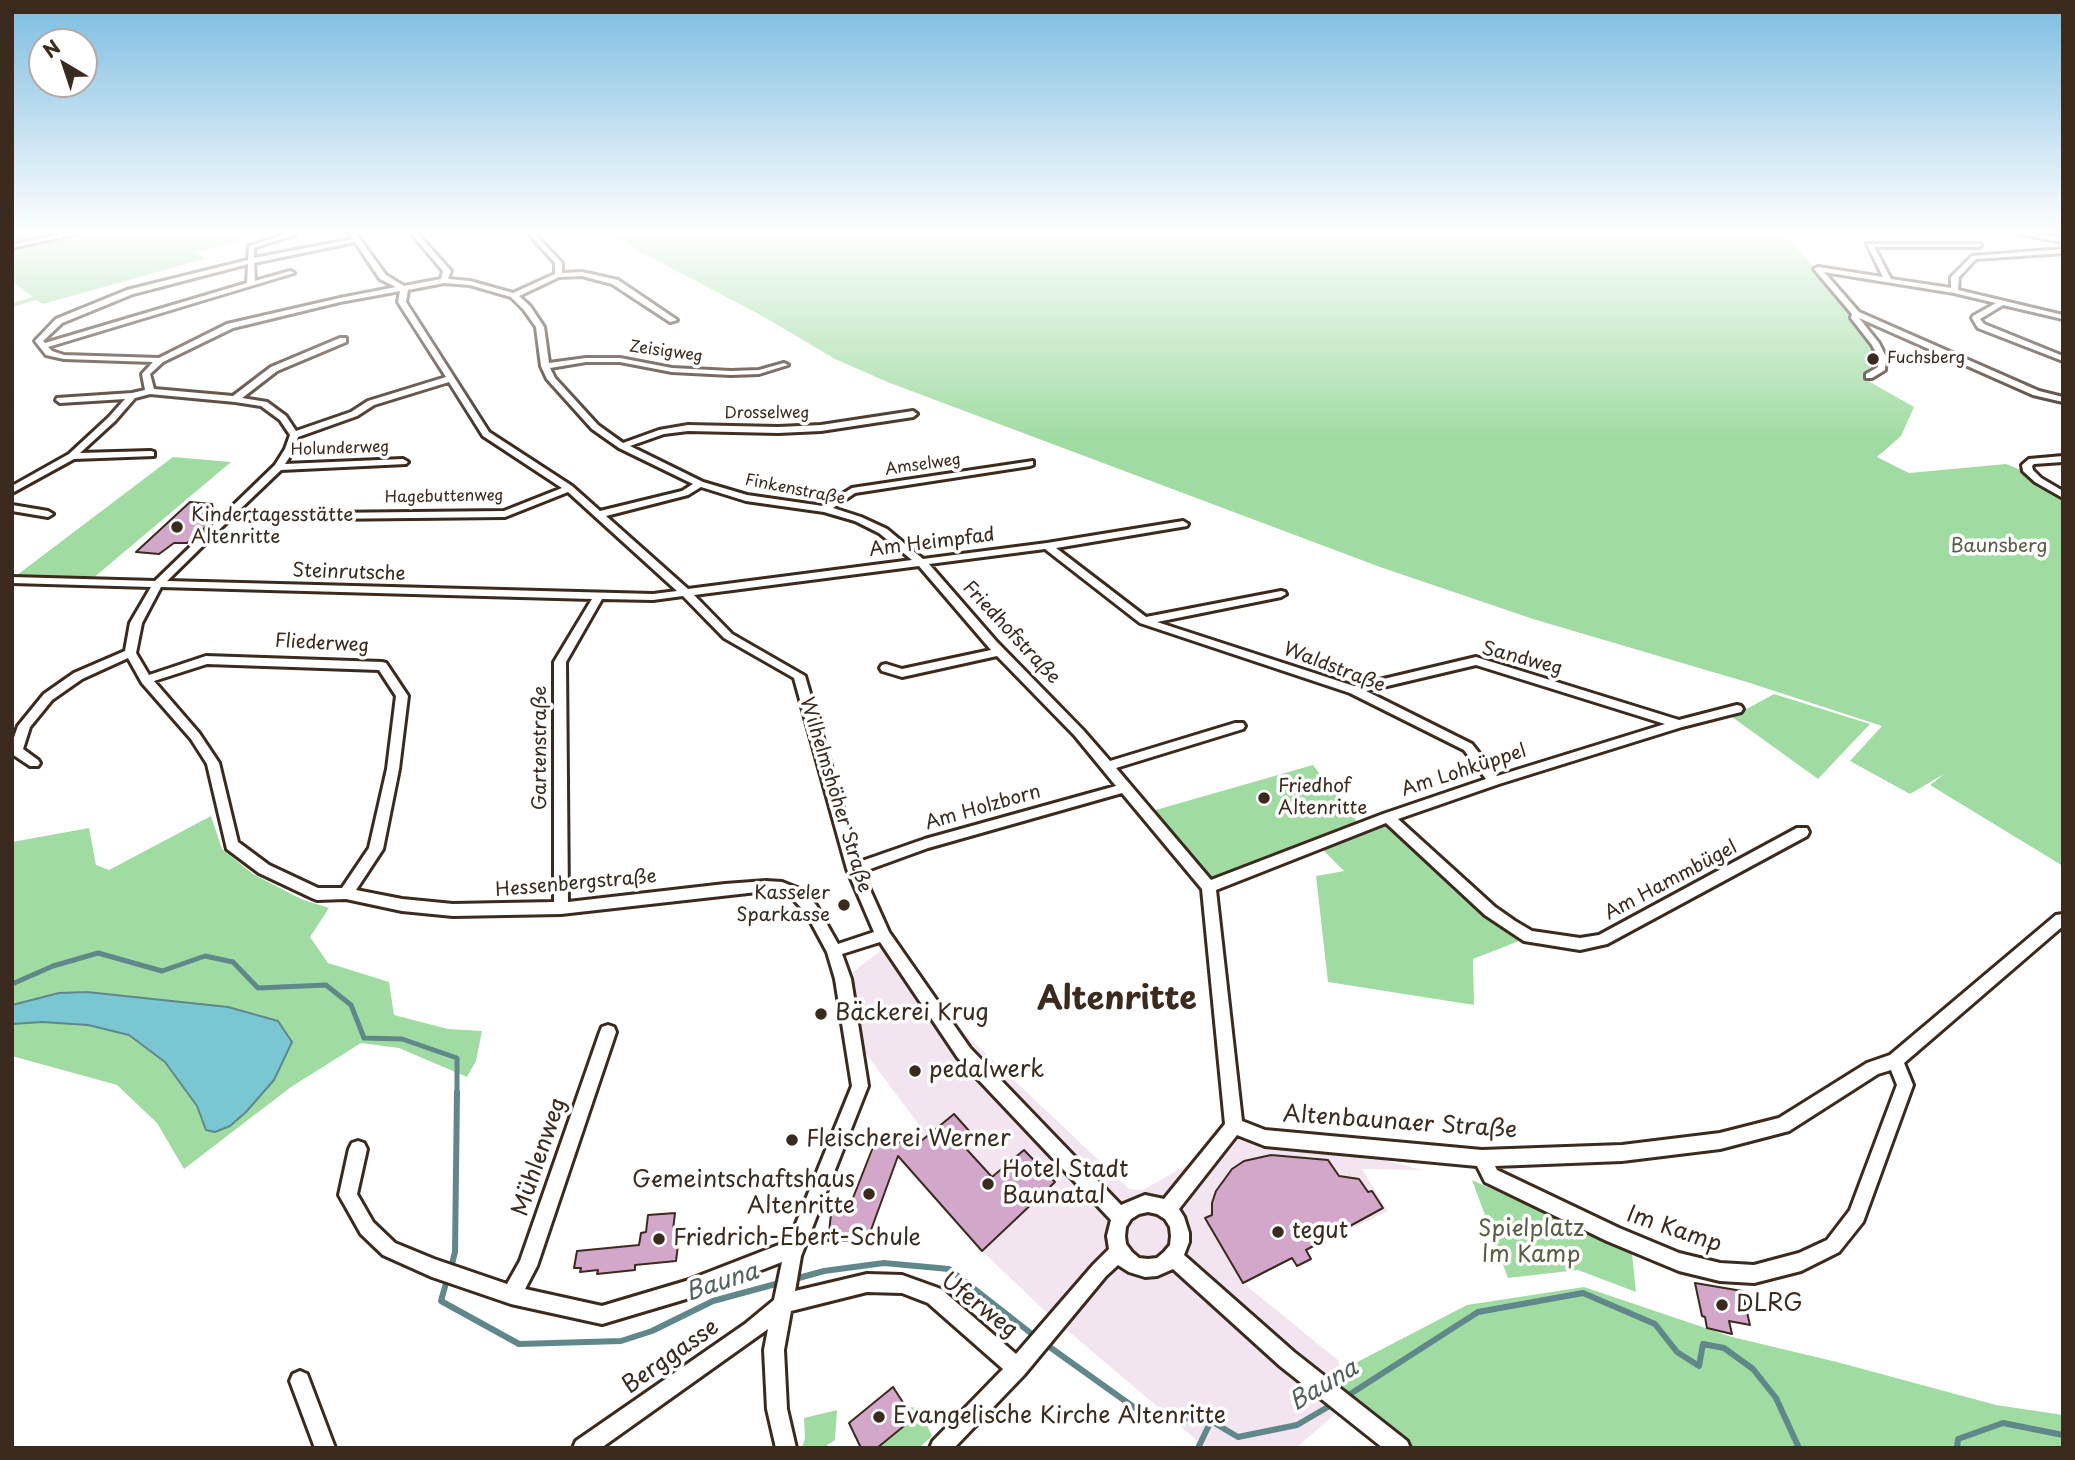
<!DOCTYPE html>
<html>
<head>
<meta charset="utf-8">
<style>
	body { margin:0 }
	#map { position:relative; width:2075px; height:1460px; overflow:hidden; background:#fff; font-family:"Playpen Sans",sans-serif }
	canvas { display:block }
	.frame { position:absolute; inset:0; border:14px solid #3b2a1e; pointer-events:none }
	.north { position:absolute; left:28px; top:28px; width:70px; height:70px; box-sizing:border-box; background:#fff; border:2px solid #b1aaa5; border-radius:50%; rotate:321deg; font-size:19px; font-weight:700; line-height:28px; text-align:center; color:#3b2a1e }
	.north::after { content:''; display:block; margin:auto; width:24px; height:32px; background:#3b2a1e; clip-path:polygon(50% 0,100% 100%,50% 72%,0 100%) }
</style>
</head>
<body>
<div id="map">
<canvas width="2075" height="1460"></canvas>
<div class="frame"></div>
<div class="north">N</div>
</div>
<script>
const ctx = document.querySelector('canvas').getContext('2d');
ctx.lineJoin = 'round';
function fillPath(path, color) {
  ctx.fillStyle = color;
  ctx.fill(path, 'evenodd');
}
function toPath(rows) {
  const path = new Path2D();
  for (const r of rows) {
    path.moveTo(r[0], r[1]);
    for (let i = 2; i < r.length; i += 2) path.lineTo(r[i], r[i + 1]);
  }
  return path;
}
function strokePath(path, color, width, dash) {
  ctx.strokeStyle = color;
  ctx.lineWidth = width;
  ctx.lineCap = dash ? 'butt' : 'round';
  ctx.setLineDash(dash || []);
  ctx.stroke(path);
}
function label(font, color, halo, rows, align = 'center') {
  ctx.font = font + ' "Playpen Sans",sans-serif';
  ctx.lineWidth = 7;
  ctx.setLineDash([]);
  ctx.textBaseline = 'middle';
  ctx.strokeStyle = halo;
  ctx.fillStyle = color;
  for (const [text, x, y, turn = 0] of rows) {
    ctx.save();
    ctx.translate(x, y);
    ctx.rotate((+turn || 0) * Math.PI / 180);
    ctx.textAlign = isNaN(turn) ? turn : align;
    if (halo) ctx.strokeText(text, 0, 0);
    ctx.fillText(text, 0, 0);
    ctx.restore();
  }
}
fillPath(toPath([
	[896,944,963,1032,1129,1189,1143,1190,1244,1133,1335,1146,1421,1170,1362,1169,1388,1211,1307,1250,1311,1259,1297,1266,1292,1259,1243,1283,1339,1361,1340,1410,1296,1448,1206,1448,1047,1313,982,1251,900,1158,919,1125,861,1047,853,972,884,948]
]), '#f2e5ef');
fillPath(toPath([
	[12,234,264,234,197,252,204,259,43,304,36,300,12,307,12,303,33,297,12,281],
	[607,234,1784,234,1865,324,1880,356,1880,368,1870,382,1914,407,1901,436,1877,457,1909,473,2006,464,2021,470,2041,485,2063,487,2063,866,1930,785,1944,774,1910,794,1850,761,1882,726,1750,683,1533,619,1380,567,890,383,835,359,766,318],
	[173,457,231,462,92,579,17,575],
	[1774,694,1870,724,1818,779,1732,717],
	[1313,765,1361,827,1388,817,1529,937,1473,959,1474,1005,1328,982,1316,876,1344,871,1318,845,1209,887,1145,813],
	[211,816,222,849,253,874,301,899,329,908,310,937,328,963,389,982,394,1015,448,1029,482,1031,476,1061,467,1077,399,1048,361,1043,291,1087,184,1169,157,1123,117,1085,12,1056,12,1024,42,1022,88,1025,130,1035,165,1062,197,1106,206,1130,230,1126,274,1080,165,1000,87,992,59,993,12,1005,12,842,89,828,96,865,109,870],
	[1472,1180,1632,1253,1636,1292,1578,1270,1508,1278],
	[1584,1287,1732,1337,1837,1362,1996,1405,2063,1415,2063,1448,1400,1448,1308,1376,1340,1371,1467,1305],
	[906,1407,919,1408,932,1436,919,1448,877,1448,904,1426,900,1419,904,1416],
	[837,1410,835,1440,827,1445,828,1448,802,1448,805,1438,804,1418]
]), '#a0dca2');
const water = toPath([
	[87,992,228,1007,278,1021,292,1042,274,1080,246,1112,230,1126,215,1132,206,1130,197,1106,165,1062,129,1035,88,1025,42,1022,12,1024,12,1005,59,993,87,992]
]);
fillPath(water, '#78c7d3');
strokePath(water, '#60888b', 2);
strokePath(toPath([
	[12,984,53,966,98,953,162,971,205,956,233,962,258,988,326,985,351,1005,364,1038,402,1039,457,1058,457,1094]
]), '#60888b', 5);
strokePath(toPath([
	[451,1268,455,1252,457,1092],
	[448,1276,441,1301,519,1344,621,1341,652,1331,713,1301,783,1282],
	[795,1279,824,1271,884,1263,949,1269,1037,1338],
	[1044,1343,1142,1413,1211,1421,1238,1437,1297,1425,1333,1404],
	[1344,1398,1478,1312,1583,1293,1655,1324,1677,1352,1699,1366,1703,1344,1724,1348,1753,1369,1776,1398,1799,1448],
	[1198,1448,1211,1421],
	[1957,1448,1958,1439,2003,1423,2063,1435]
]), '#60888b', 6);
const building = toPath([
	[190,502,212,504,215,519,187,543,174,543,159,554,136,552,190,502],
	[954,1114,971,1133,960,1142,992,1177,1024,1150,1055,1182,982,1251,898,1156,867,1241,828,1241,831,1214,847,1213,877,1137,915,1146,954,1114],
	[1271,1155,1328,1160,1339,1176,1359,1179,1368,1192,1372,1191,1383,1208,1306,1250,1311,1259,1297,1266,1292,1258,1243,1283,1205,1218,1212,1215,1212,1203,1216,1191,1232,1169,1244,1161,1271,1155],
	[675,1213,673,1230,680,1229,676,1261,635,1265,635,1270,597,1274,598,1270,580,1272,581,1268,574,1268,577,1251,639,1245,641,1233,646,1232,648,1215,675,1213],
	[1695,1283,1742,1291,1750,1325,1729,1321,1732,1334,1707,1328,1705,1317,1702,1316,1695,1283],
	[893,1387,906,1407,903,1423,904,1426,877,1448,861,1448,849,1423,893,1387]
]);
fillPath(building, '#d2a7ca');
strokePath(building, '#3b2a1e', 2);
const minor = toPath([
	[287,234,296,234,254,248,254,258,353,239,350,234,356,234,386,275,404,286,441,279,443,271,412,234,418,234,451,271,448,279,470,281,513,293,555,274,555,263,529,234,535,234,562,263,562,273,582,272,618,280,677,320,670,322,612,284,582,276,559,277,519,296,530,306,544,327,549,363,586,358,620,358,672,368,731,371,759,370,784,363,788,365,759,374,731,375,672,372,620,362,586,362,550,368,555,378,598,425,623,443,659,430,688,425,778,427,821,425,913,411,917,414,913,417,821,431,778,433,688,431,664,434,630,446,703,482,747,495,823,506,852,488,1033,461,1033,465,1030,466,855,493,833,508,861,517,887,529,923,559,1047,543,1183,521,1188,524,1187,526,1056,548,1146,617,1281,591,1285,592,1286,594,1281,597,1157,622,1354,686,1476,657,1679,720,1737,705,1741,706,1743,709,1741,712,1682,727,1499,784,1398,819,1495,907,1515,921,1532,931,1580,938,1599,935,1797,828,1807,828,1809,832,1807,836,1607,944,1580,950,1524,941,1485,915,1386,823,1216,890,1242,1121,1265,1130,1482,1150,1622,1145,1720,1133,1779,1118,1867,1063,1890,1055,2056,915,2063,914,2063,926,1904,1063,1913,1085,1863,1222,1839,1252,1801,1271,1754,1283,1720,1281,1679,1271,1607,1241,1485,1182,1477,1166,1265,1146,1237,1135,1179,1209,1184,1217,1189,1233,1189,1242,1184,1255,1294,1352,1407,1441,1410,1448,1383,1448,1280,1366,1173,1269,1157,1276,1145,1277,1129,1272,1118,1265,1106,1276,1024,1375,954,1448,930,1448,933,1441,1003,1369,928,1303,902,1293,867,1292,791,1311,784,1350,787,1409,796,1448,776,1448,767,1409,764,1350,768,1329,601,1448,573,1448,576,1441,745,1324,774,1300,782,1262,686,1299,602,1324,511,1304,432,1277,383,1255,361,1234,339,1195,349,1149,352,1143,358,1141,364,1143,367,1149,357,1194,373,1222,395,1243,434,1259,507,1284,520,1261,600,1032,602,1027,608,1025,614,1027,616,1032,537,1266,525,1289,602,1306,686,1281,789,1241,852,1086,835,979,827,952,806,913,792,898,780,892,766,891,561,914,453,916,402,911,346,899,317,900,312,898,259,873,227,849,207,764,191,739,142,683,128,658,82,679,52,700,30,727,23,749,38,760,40,763,38,766,30,766,12,754,12,743,18,726,44,694,74,673,125,651,130,623,151,587,12,583,12,577,155,581,275,465,285,449,290,435,280,420,261,406,235,402,150,394,135,398,115,421,80,453,151,451,154,452,154,456,74,459,12,493,12,486,69,454,109,417,125,399,60,403,56,400,57,398,132,393,145,390,142,374,153,362,64,359,46,355,35,341,56,319,127,290,248,260,249,246,287,234],
	[355,242,380,279,396,287,340,298,227,324,159,358,64,355,52,351,48,347,294,273,290,271,255,281,254,263,355,242],
	[248,264,247,283,45,343,43,341,62,323,133,294,248,264],
	[444,283,470,285,511,297,524,310,536,327,541,366,547,379,592,429,619,448,693,484,682,491,600,511,572,486,489,432,406,302,408,290,444,283],
	[400,291,398,302,446,377,368,401,351,412,296,431,286,416,267,402,242,398,277,371,346,342,346,338,340,338,271,367,233,396,154,389,150,374,163,362,233,328,340,302,400,291],
	[449,382,483,436,562,488,504,511,235,514,281,470,406,464,408,462,403,459,285,464,295,449,298,437,357,416,374,405,449,382],
	[701,487,746,501,824,512,855,521,879,533,912,560,688,589,606,516,688,495,701,487],
	[568,492,677,591,653,594,167,581,229,520,505,517,568,492],
	[1045,549,1140,623,1350,693,1464,750,1486,779,1383,814,1211,880,1116,768,1243,729,1245,726,1243,723,1235,723,1110,761,1083,730,996,641,929,564,1045,549],
	[919,566,991,650,902,669,886,664,882,665,880,668,882,671,902,677,997,656,1075,736,1116,786,925,839,859,862,805,676,732,634,694,595,919,566],
	[161,587,592,599,554,662,554,902,453,904,402,899,356,890,383,849,399,769,408,696,386,663,382,662,206,656,149,675,136,653,142,623,161,587],
	[683,596,724,638,794,678,847,869,874,932,838,944,816,905,802,890,782,882,766,881,725,884,568,902,566,662,602,599,653,600,683,596],
	[207,664,379,670,396,696,387,769,369,848,342,888,318,888,269,865,238,842,219,763,199,733,154,681,207,664],
	[1476,665,1665,724,1497,776,1472,744,1366,691,1476,665],
	[1122,793,1202,889,1225,1124,1164,1199,1145,1195,1121,1205,970,1048,889,932,862,872,928,848,1122,793],
	[880,942,958,1058,1111,1220,1107,1236,1109,1249,1094,1264,1016,1354,941,1289,902,1275,867,1274,795,1291,801,1256,868,1086,851,979,842,954,880,942],
	[1891,1070,1897,1085,1850,1210,1827,1240,1799,1253,1754,1265,1720,1263,1679,1253,1619,1228,1497,1170,1495,1166,1622,1161,1720,1149,1789,1131,1878,1074,1891,1070],
	[1148,1212,1157,1214,1165,1219,1170,1227,1171,1236,1170,1245,1164,1252,1157,1258,1148,1259,1139,1258,1132,1252,1126,1244,1125,1236,1126,1227,1131,1219,1139,1214,1148,1212],
	[2020,234,2034,234,2063,238,2063,242,2020,234],
	[1867,244,1981,244,1981,246,1979,247,1874,247,1891,279,1951,288,1951,277,1972,256,2063,249,2063,253,1976,259,1959,277,1958,290,2063,315,2063,319,2003,305,1980,319,1984,324,2063,356,2063,361,1978,328,1972,318,1973,316,1996,303,1954,293,1824,272,1859,312,2039,391,2063,397,2063,402,2033,395,1859,318,1879,343,1886,357,1885,370,1872,378,1866,378,1866,374,1878,367,1878,357,1872,345,1851,318,1852,314,1814,269,1818,267,1883,277,1867,244],
	[2063,456,2063,462,2034,464,2032,466,2033,470,2041,478,2063,491,2063,498,2035,482,2023,471,2022,465,2029,459,2063,456],
	[12,505,48,511,53,514,48,517,12,511,12,505],
	[300,1371,307,1374,335,1448,315,1448,290,1381,293,1374,300,1371]
]);
const tertiary = toPath([
	[63,234,77,234,12,248,12,244,63,234]
]);
strokePath(minor, '#3b2a1e', 6);
strokePath(tertiary, '#3b2a1e', 5);
fillPath(minor, '#fff');
fillPath(tertiary, '#fff');
const sky = ctx.createLinearGradient(0, 0, 0, 438);
sky.addColorStop(0, '#7bbce0');
sky.addColorStop(0.53, '#fff');
sky.addColorStop(1, '#ffffff00');
ctx.fillStyle = sky;
ctx.fillRect(0, 0, 2075, 438);
for (const [x, y, r, color] of [
	[1873,359,7,"#3b2a1e"],
	[177,527,7,"#3b2a1e"],
	[1264,798,7,"#3b2a1e"],
	[844,905,7,"#3b2a1e"],
	[821,1014,7,"#3b2a1e"],
	[915,1071,7,"#3b2a1e"],
	[792,1140,7,"#3b2a1e"],
	[988,1184,7,"#3b2a1e"],
	[869,1194,7,"#3b2a1e"],
	[1278,1232,7,"#3b2a1e"],
	[659,1239,7,"#3b2a1e"],
	[1722,1305,7,"#3b2a1e"],
	[879,1417,7,"#3b2a1e"]
]) {
  const dot = new Path2D();
  dot.arc(x, y, r, 0, 2 * Math.PI);
  ctx.fillStyle = color;
  ctx.fill(dot);
  strokePath(dot, '#fff', 2.5);
}
label('16px', '#3b2a1e', '#fff', [
	["Zeisigweg",666,352,8],
	["Drosselweg",767,414],
	["Holunderweg",340,449,-2],
	["Amselweg",923,465,-8],
	["Finkenstraße",795,490,11],
	["Hagebuttenweg",444,497,-1]
]);
label('16px', '#3b2a1e', '#fff', [
	["Fuchsberg",1887,359]
], 'left');
label('19px', '#3b2a1e', '#fff', [
	["Kindertagesstätte",191,516],
	["Altenritte",191,538],
	["Friedhof",1278,787],
	["Altenritte",1278,809],
	["Kasseler",830,894,"right"],
	["Sparkasse",830,916,"right"]
], 'left');
label('19px', '#3b2a1e', '#fff', [
	["Am Heimpfad",932,543,-7],
	["Steinrutsche",349,573,2],
	["Friedhofstraße",1011,633,47],
	["Fliederweg",322,644,3],
	["Sandweg",1522,659,15],
	["Waldstraße",1334,668,21],
	["Gartenstraße",541,748,-90],
	["Am Lohküppel",1464,771,-18],
	["Wilhelmshöher Straße",835,795,73],
	["Am Holzborn",983,808,-16],
	["Am Hammbügel",1671,881,-28],
	["Hessenbergstraße",576,884,-5]
]);
label('19px', '#595f46', '#fff', [
	["Baunsberg",1999,547]
]);
label('23px', '#3b2a1e', '#fff', [
	["Bäckerei Krug",835,1014],
	["pedalwerk",929,1071],
	["Fleischerei Werner",806,1140],
	["Hotel Stadt",1002,1171],
	["Baunatal",1002,1197],
	["Gemeintschaftshaus",855,1181,"right"],
	["Altenritte",855,1207,"right"],
	["tegut",1292,1232],
	["Friedrich-Ebert-Schule",673,1239],
	["DLRG",1736,1305],
	["Evangelische Kirche Altenritte",893,1417]
], 'left');
label('23px', '#3b2a1e', '#fff', [
	["Altenbaunaer Straße",1400,1123,4],
	["Mühlenweg",540,1157,-71],
	["Im Kamp",1674,1230,19],
	["Uferweg",979,1306,38],
	["Berggasse",671,1357,-35]
]);
label('23px', '#595f46', '#fff', [
	["Spielplatz",1531,1230],
	["Im Kamp",1531,1256]
]);
label('italic 24px', '#50615d', '#fff', [
	["Bauna",722,1283,-18],
	["Bauna",1324,1386,-31]
]);
label('bold 32px', '#3b2a1e', '#fff', [
	["Altenritte",1117,1000]
]);
</script>
</body>
</html>
